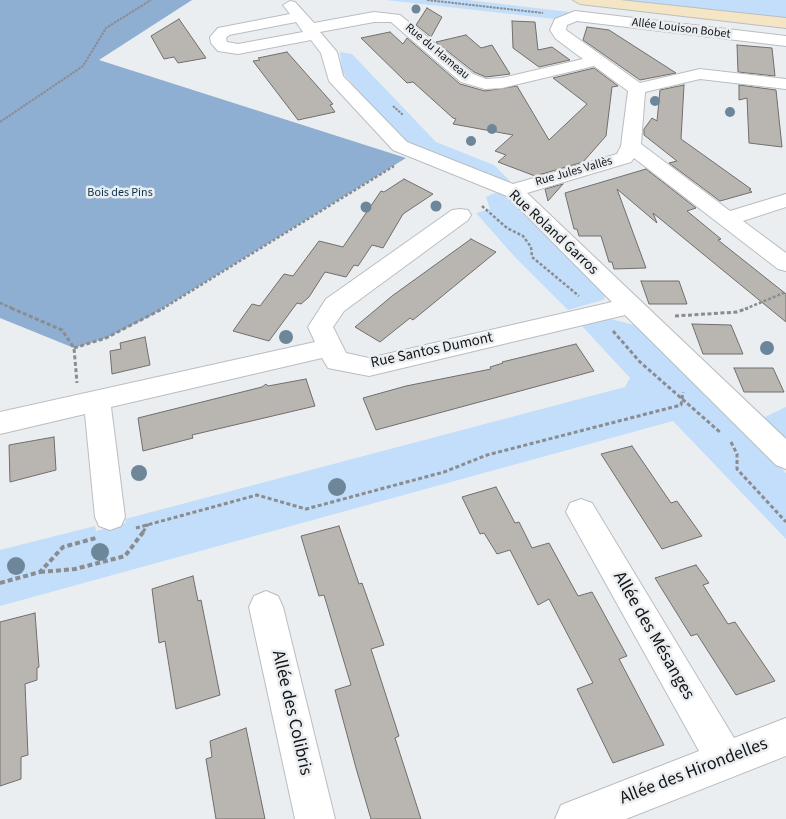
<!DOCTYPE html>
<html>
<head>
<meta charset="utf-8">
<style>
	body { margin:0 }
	canvas { display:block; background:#eaeef1 }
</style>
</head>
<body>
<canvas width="786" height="819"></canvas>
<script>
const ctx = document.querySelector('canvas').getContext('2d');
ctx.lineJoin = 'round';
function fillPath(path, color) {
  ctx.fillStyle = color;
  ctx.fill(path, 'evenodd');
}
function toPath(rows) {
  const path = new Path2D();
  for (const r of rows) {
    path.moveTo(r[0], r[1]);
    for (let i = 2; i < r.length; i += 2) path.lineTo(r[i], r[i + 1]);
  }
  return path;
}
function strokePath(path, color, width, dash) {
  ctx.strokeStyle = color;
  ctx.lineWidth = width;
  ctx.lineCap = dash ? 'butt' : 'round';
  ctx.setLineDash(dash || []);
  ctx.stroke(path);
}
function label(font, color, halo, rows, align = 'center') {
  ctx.font = font + ' "Source Sans 3",sans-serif';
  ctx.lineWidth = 5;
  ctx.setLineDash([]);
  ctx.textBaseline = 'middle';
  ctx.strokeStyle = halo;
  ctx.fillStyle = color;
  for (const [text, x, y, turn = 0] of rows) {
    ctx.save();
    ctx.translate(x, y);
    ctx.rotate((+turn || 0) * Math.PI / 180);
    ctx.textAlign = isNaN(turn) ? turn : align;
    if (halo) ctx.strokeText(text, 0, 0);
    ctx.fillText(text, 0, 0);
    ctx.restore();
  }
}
fillPath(toPath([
	[386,0,468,0,578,13,555,19],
	[601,0,786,0,786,20],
	[340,52,352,54,436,142,494,165,510,181,498,179,409,143,396,133,342,72],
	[495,193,502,194,513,202,604,292,605,298,603,300,568,310,514,256,476,213,490,209,486,197],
	[611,319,634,325,786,473,786,539,673,421,0,606,0,550,95,526,96,531,126,523,125,519,625,387,630,378,582,326],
	[786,407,786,458,752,423]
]), '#c2defa');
fillPath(toPath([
	[0,0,192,0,99,60,406,158,150,316,106,338,74,348,0,318]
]), '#8eafd1');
const building = toPath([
	[427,8,442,17,431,37,416,25,427,8],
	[179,19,206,58,178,63,174,57,164,59,151,36,179,19],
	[512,21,535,22,538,50,552,47,570,60,539,67,513,48,512,21],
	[587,27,609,30,676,73,640,80,583,40,587,27],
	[390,32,403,44,407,38,460,84,485,91,517,86,549,140,587,104,553,78,594,68,618,86,612,87,606,136,583,162,535,176,498,162,506,155,495,151,513,135,453,124,456,119,453,118,413,82,407,83,361,38,390,32],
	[466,35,481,48,492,45,510,74,486,77,474,72,436,42,466,35],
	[737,45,772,48,775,76,738,72,737,45],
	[287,52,333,104,330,105,335,112,298,120,253,61,260,60,258,58,287,52],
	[684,85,681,139,751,189,749,190,752,192,720,201,669,163,677,161,644,135,644,129,652,118,657,121,660,90,684,85],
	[739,85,776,90,782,147,749,143,747,98,739,100,739,85],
	[646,169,696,208,687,211,721,239,718,240,786,294,786,322,653,213,657,223,617,189,646,268,614,269,612,262,609,262,601,236,579,236,577,229,574,229,565,193,646,169],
	[404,179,433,194,403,214,383,248,372,245,358,266,354,265,346,277,325,272,309,297,301,304,297,303,269,341,233,331,252,304,260,306,284,274,293,276,319,241,343,247,381,191,384,192,404,179],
	[563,184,548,201,545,189,563,184],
	[471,239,496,252,413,320,410,318,380,342,355,327,392,296,471,239],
	[641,281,679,281,687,304,649,304,641,281],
	[692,324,731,325,743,354,703,354,692,324],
	[145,337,150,365,112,374,110,351,121,349,120,343,145,337],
	[576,344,594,371,376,430,363,398,406,386,491,369,490,367,503,363,502,362,576,344],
	[734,368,773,368,784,392,744,392,734,368],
	[306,379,315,406,192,435,193,438,143,451,138,418,262,387,266,384,268,386,306,379],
	[54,437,56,470,10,482,9,445,54,437],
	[632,446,671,503,677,501,702,536,662,549,601,454,632,446],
	[496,487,515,523,519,522,532,548,549,543,578,596,592,592,627,656,619,659,664,745,613,763,577,689,593,683,549,599,538,605,510,550,497,554,484,533,480,534,462,497,496,487],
	[339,526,359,584,362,583,384,645,371,649,399,736,395,738,421,819,371,819,356,768,335,690,351,685,324,595,319,596,301,536,339,526],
	[696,565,709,583,703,585,728,624,735,622,775,681,736,695,697,634,691,636,655,578,696,565],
	[193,576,198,601,201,600,220,695,176,709,165,641,159,643,152,589,193,576],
	[35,613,39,667,37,668,37,680,25,684,28,755,21,757,21,779,0,786,0,622,35,613],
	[246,728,265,819,216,819,206,759,212,757,210,741,246,728]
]);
fillPath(building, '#b9b6b2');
strokePath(building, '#716e6b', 1);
const minor = toPath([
	[290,1,295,2,314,23,374,12,400,15,473,74,486,79,502,78,583,59,556,39,550,30,555,19,575,11,786,36,786,46,577,21,567,25,566,30,640,83,700,69,786,79,786,89,700,79,645,92,641,144,730,211,786,194,786,207,743,221,786,253,786,271,778,269,634,158,631,162,527,193,786,439,786,469,776,465,625,315,369,376,328,368,322,358,111,407,125,517,121,526,110,530,99,526,95,517,85,414,0,434,0,412,315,342,308,327,326,299,452,210,460,209,468,210,471,215,468,220,344,311,333,327,346,353,369,358,612,302,507,196,393,150,329,81,321,53,311,40,238,54,218,51,211,43,210,37,218,28,290,14,283,5,290,1],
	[296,22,303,32,238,44,227,42,226,38,229,35,296,22],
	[374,22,391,22,461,82,485,89,502,88,594,66,628,91,621,146,617,154,513,184,407,142,343,76,337,52,320,32,374,22],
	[581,499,592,503,734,738,786,718,786,756,626,819,555,819,561,805,699,751,566,512,570,503,581,499],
	[266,591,278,596,283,607,335,819,295,819,249,607,254,596,266,591]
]);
const secondary = toPath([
	[573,0,620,0,786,18,786,28,580,4,573,0]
]);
strokePath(minor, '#babdc1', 2);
strokePath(secondary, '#babdc1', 2);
strokePath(toPath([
	[427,0,543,13],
	[393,106,403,115],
	[0,122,83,66,106,28,151,0]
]), '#8a8c8f', 2, [2.5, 1]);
strokePath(toPath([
	[482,206,507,228,523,236,531,247,532,257,579,296],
	[0,303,14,309],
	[162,309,394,166],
	[745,309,786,292]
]), '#8a8c8f', 2.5, [3, 2]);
strokePath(toPath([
	[11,308,62,330,74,348,77,383],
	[675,316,737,312,748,308],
	[613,331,640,362,721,433],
	[74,348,106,338,164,308],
	[731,442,737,454,737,469,786,522],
	[136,528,257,495,306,509,444,472,487,455,681,405,683,392],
	[143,532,148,524]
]), '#8a8c8f', 3, [4, 2.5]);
strokePath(toPath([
	[40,572,75,569,125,556,144,531],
	[0,583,40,572,63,547,96,538]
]), '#8a8c8f', 4, [5, 3]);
fillPath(minor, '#fff');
fillPath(secondary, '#f4e6c4');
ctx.fillStyle = '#6e8699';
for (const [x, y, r] of [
	[416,9,4.5],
	[655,101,5],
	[730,112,5],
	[492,129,5],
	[471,141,5],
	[436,206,5.5],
	[366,207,5.5],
	[286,337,7],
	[767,348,7],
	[139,473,8],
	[337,487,9],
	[100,552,9],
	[16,566,9]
]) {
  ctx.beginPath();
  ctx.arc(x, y, r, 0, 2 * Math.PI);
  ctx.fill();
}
label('12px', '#131416', '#eaeef1', [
	["Allée Louison Bobet",681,29,7],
	["Rue du Hameau",437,52,40],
	["Rue Jules Vallès",574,172,-16]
]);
label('12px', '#083051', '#eaeef1', [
	["Bois des Pins",120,193]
]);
label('15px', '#131416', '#eaeef1', [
	["Rue Roland Garros",553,233,43],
	["Rue Santos Dumont",432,351,-12]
]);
label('18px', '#131416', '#eaeef1', [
	["Allée des Mésanges",653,636,60],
	["Allée des Colibris",291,713,77],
	["Allée des Hirondelles",694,772,-21]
]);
</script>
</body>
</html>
